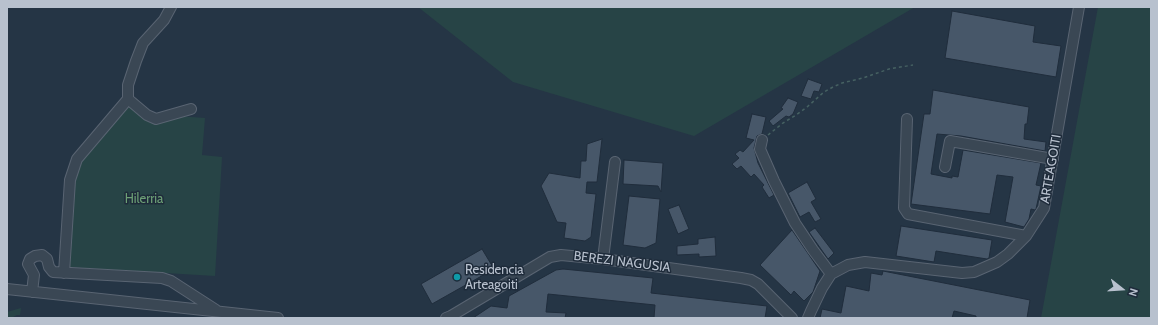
<!DOCTYPE html>
<html>
<head>
<meta charset="utf-8">
<style>
	body { margin:0 }
	#map { position:relative; width:1158px; height:325px; overflow:hidden; background:#253545; font-family:Cabin,sans-serif }
	canvas { display:block }
	.frame { position:absolute; inset:0; border:8px solid #b8c1ce; pointer-events:none }
	.north { position:absolute; left:1102px; top:269px; width:40px; height:40px; -webkit-text-stroke:3px #1e2b3a; paint-order:stroke; rotate:107deg; font-size:11px; font-weight:700; line-height:16px; text-align:center; color:#b8c1ce }
	.north::after { content:''; display:block; margin:auto; width:14px; height:18px; background:#b8c1ce; clip-path:polygon(50% 0,100% 100%,50% 72%,0 100%) }
</style>
</head>
<body>
<div id="map">
<canvas width="1158" height="325"></canvas>
<div class="frame"></div>
<div class="north">N</div>
</div>
<script>
const ctx = document.querySelector('canvas').getContext('2d');
ctx.lineJoin = 'round';
function fillPath(path, color) {
  ctx.fillStyle = color;
  ctx.fill(path, 'evenodd');
}
function toPath(rows) {
  const path = new Path2D();
  for (const r of rows) {
    path.moveTo(r[0], r[1]);
    for (let i = 2; i < r.length; i += 2) path.lineTo(r[i], r[i + 1]);
  }
  return path;
}
function strokePath(path, color, width, dash) {
  ctx.strokeStyle = color;
  ctx.lineWidth = width;
  ctx.lineCap = dash ? 'butt' : 'round';
  ctx.setLineDash(dash || []);
  ctx.stroke(path);
}
function label(font, color, halo, rows, align = 'center') {
  ctx.font = font + ' Cabin,sans-serif';
  ctx.lineWidth = 3;
  ctx.setLineDash([]);
  ctx.textBaseline = 'middle';
  ctx.strokeStyle = halo;
  ctx.fillStyle = color;
  for (const [text, x, y, turn = 0] of rows) {
    ctx.save();
    ctx.translate(x, y);
    ctx.rotate((+turn || 0) * Math.PI / 180);
    ctx.textAlign = isNaN(turn) ? turn : align;
    if (halo) ctx.strokeText(text, 0, 0);
    ctx.fillText(text, 0, 0);
    ctx.restore();
  }
}
fillPath(toPath([
	[418,7,915,7,694,136,513,82],
	[1098,7,1151,7,1151,318,1041,318],
	[128,101,153,123,177,116,205,118,202,155,222,157,215,276,67,267,72,185,82,157],
	[21,308,20,315,17,315,11,318,7,318,7,312]
]), '#274446');
const building = toPath([
	[952,11,1035,26,1033,42,1061,46,1056,77,945,58,952,11],
	[808,79,822,84,819,92,814,91,811,99,801,96,808,79],
	[933,90,1029,107,1027,124,1025,124,1024,139,1046,142,1045,151,961,136,937,134,931,174,952,178,952,176,958,177,963,150,1041,163,1036,185,1041,186,1036,209,1035,210,1031,209,1029,219,1024,227,1005,222,1013,177,997,175,990,214,911,204,924,114,930,114,933,90],
	[788,98,798,102,793,114,789,117,786,116,773,126,769,121,783,109,781,108,788,98],
	[752,114,766,117,762,134,757,136,754,148,758,163,774,195,769,198,762,187,764,185,754,174,751,177,741,166,737,169,732,164,739,158,735,154,740,150,743,152,754,140,746,138,752,114],
	[602,139,597,182,587,182,586,193,596,194,591,237,585,241,564,238,566,223,557,222,541,186,549,173,580,178,581,161,586,161,587,144,602,139],
	[624,160,663,163,661,192,658,186,623,184,624,160],
	[807,182,816,199,811,202,821,219,815,222,809,212,800,217,788,193,807,182],
	[629,196,660,199,656,243,645,248,623,245,629,196],
	[679,205,689,229,678,234,668,209,679,205],
	[901,226,992,240,989,258,987,259,936,251,934,262,896,256,901,226],
	[815,228,834,253,828,259,809,232,815,228],
	[792,230,820,271,813,292,804,301,794,291,791,295,760,265,792,230],
	[715,237,716,256,699,257,699,254,677,255,677,246,698,244,698,239,715,237],
	[482,249,494,269,432,304,421,284,482,249],
	[563,269,653,278,651,293,767,306,765,318,654,318,655,305,548,294,546,312,566,313,565,318,473,318,491,306,507,308,509,296,556,270,563,269],
	[883,271,1030,300,1027,318,976,318,976,316,954,311,952,318,820,318,822,309,841,313,846,286,869,291,871,273,882,275,883,271]
]);
fillPath(building, '#475769');
strokePath(building, '#202d3c', 1);
const minor = toPath([
	[128,99,128,85,136,61,143,43,164,20,171,7],
	[907,119,904,208,908,214,1026,236],
	[762,140,760,149,774,181,795,223,813,250,831,274],
	[945,167,950,141,1053,159],
	[603,259,615,162],
	[64,273,70,180,77,159,128,99,147,115,156,119,191,109],
	[7,289,278,318],
	[32,292,34,275,28,264,30,259,35,256,42,255,47,259,49,267,53,272,162,278,171,281,216,310],
	[446,318,451,316,550,257,561,255,603,259,741,278,751,280,758,284,792,318],
	[808,318,811,311,822,288,831,274,848,265,865,262,962,273,974,272,997,262,1008,254,1026,236,1044,208,1079,7]
]);
strokePath(minor, '#596472', 12);
strokePath(toPath([
	[768,135,783,123,796,115,807,107,824,92,833,87,842,83,863,78,889,69,913,65]
]), '#466162', 1.5, [3, 3]);
strokePath(minor, '#3a4754', 10);
for (const [x, y, r, color] of [
	[457,277,4,"#0f9aa8"]
]) {
  const dot = new Path2D();
  dot.arc(x, y, r, 0, 2 * Math.PI);
  ctx.fillStyle = color;
  ctx.fill(dot);
  strokePath(dot, '#1e2b3a', 1.5);
}
label('13px', '#b8c1ce', '#1e2b3a', [
	["ARTEAGOITI",1051,169,-80],
	["BEREZI NAGUSIA",622,262,7]
]);
label('13px', '#6da076', '#1e2b3a', [
	["Hilerria",144,199]
]);
label('13px', '#b8c1ce', '#1e2b3a', [
	["Residencia",465,270],
	["Arteagoiti",465,285]
], 'left');
</script>
</body>
</html>
